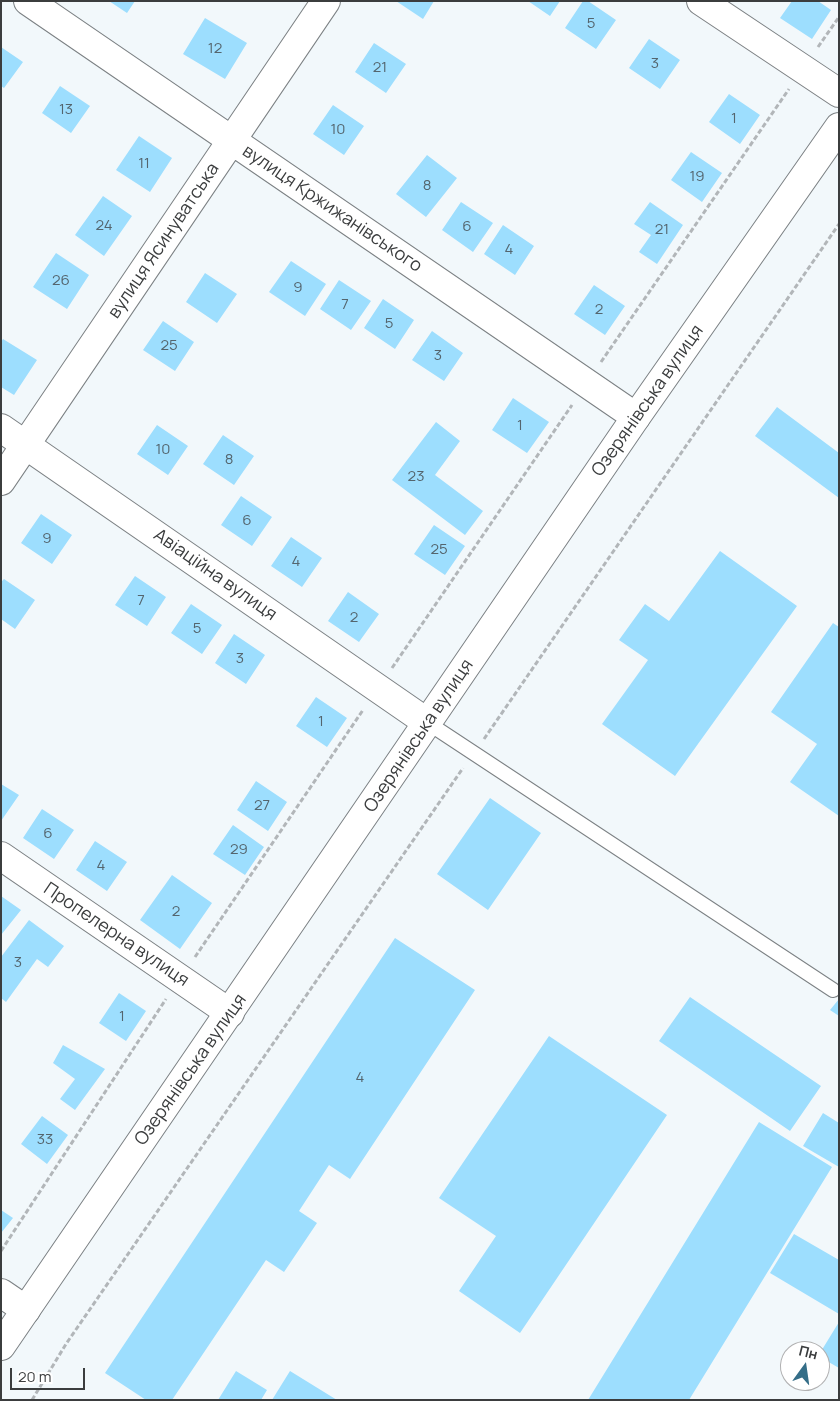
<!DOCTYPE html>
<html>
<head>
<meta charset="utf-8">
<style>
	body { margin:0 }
	#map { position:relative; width:840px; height:1401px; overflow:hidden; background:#f2f8fb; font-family:Manrope,sans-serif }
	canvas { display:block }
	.frame { position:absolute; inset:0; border:2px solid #3b3d3e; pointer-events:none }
	.north { position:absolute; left:780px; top:1341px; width:50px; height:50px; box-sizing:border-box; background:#fff; border:1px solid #b1b1b2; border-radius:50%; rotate:14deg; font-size:14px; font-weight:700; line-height:20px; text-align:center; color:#3b3d3e }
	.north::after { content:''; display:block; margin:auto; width:18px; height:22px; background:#356e88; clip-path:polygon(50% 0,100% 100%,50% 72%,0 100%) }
	.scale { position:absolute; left:10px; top:1368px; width:75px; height:22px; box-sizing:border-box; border:2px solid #3b3d3e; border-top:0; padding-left:6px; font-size:15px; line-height:18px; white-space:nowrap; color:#3b3d3e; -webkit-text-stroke:4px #fff; paint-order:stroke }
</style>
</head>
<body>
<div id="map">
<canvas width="840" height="1401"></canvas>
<div class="frame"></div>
<div class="north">Пн</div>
<div class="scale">20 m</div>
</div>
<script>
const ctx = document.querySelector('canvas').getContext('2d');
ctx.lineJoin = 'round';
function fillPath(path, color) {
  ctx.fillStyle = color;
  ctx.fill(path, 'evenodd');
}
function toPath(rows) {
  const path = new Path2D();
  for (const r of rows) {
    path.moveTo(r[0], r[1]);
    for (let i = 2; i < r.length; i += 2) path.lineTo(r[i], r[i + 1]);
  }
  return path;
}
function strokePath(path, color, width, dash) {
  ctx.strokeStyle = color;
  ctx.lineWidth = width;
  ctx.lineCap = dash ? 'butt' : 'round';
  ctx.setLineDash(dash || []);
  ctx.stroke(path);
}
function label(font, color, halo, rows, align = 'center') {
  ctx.font = font + ' Manrope,sans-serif';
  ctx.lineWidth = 5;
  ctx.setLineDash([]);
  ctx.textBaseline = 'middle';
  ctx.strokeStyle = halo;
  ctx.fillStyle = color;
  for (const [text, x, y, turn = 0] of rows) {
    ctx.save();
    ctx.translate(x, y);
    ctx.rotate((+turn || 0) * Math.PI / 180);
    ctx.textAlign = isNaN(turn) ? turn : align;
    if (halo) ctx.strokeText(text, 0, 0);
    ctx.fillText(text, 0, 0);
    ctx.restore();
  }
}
fillPath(toPath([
	[109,1,135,1,127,13],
	[396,1,434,1,423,19],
	[528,1,560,1,550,16],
	[583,1,588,1,616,20,596,49,565,28],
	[792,1,818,1,831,10,812,39,780,18],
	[205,18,247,43,225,79,183,54],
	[649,39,680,60,660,89,629,68],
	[374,43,406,64,386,93,355,72],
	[1,47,23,62,4,88,1,86],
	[60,86,90,106,71,133,42,113],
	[729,94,760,115,740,144,709,122],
	[333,105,364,126,344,155,313,134],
	[139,136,172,158,150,192,116,170],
	[691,152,722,173,702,202,671,180],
	[427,155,457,178,426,217,396,194],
	[103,196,132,216,104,256,75,235],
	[461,202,493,223,473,252,442,230],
	[650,202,683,225,657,264,639,252,651,235,634,224],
	[503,225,534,246,515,275,484,254],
	[56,253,89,275,67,309,33,287],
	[291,261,326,284,305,316,269,292],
	[205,273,237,294,217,323,186,302],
	[339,280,371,301,351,330,320,309],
	[594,285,625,306,605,335,574,314],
	[383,299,414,320,395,349,364,328],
	[163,321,194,342,175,371,143,350],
	[432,331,463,353,444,381,412,360],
	[3,339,37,360,14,395,1,387,1,342],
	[513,398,549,422,527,453,492,430],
	[777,407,839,453,839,498,755,436],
	[436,422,460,441,435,475,483,511,465,535,392,480],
	[157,425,188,446,168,475,137,454],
	[223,435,254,456,234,485,203,464],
	[241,496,272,517,252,546,221,525],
	[41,514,72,535,52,564,21,543],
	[434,525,465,546,445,575,414,554],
	[291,537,322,558,302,587,271,566],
	[720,551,797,606,675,776,602,724,648,660,619,640,645,604,669,621],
	[135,576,166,597,147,626,115,605],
	[4,579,35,600,15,629,1,619,1,582],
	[348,592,379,614,359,642,328,621],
	[191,604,222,625,202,654,171,633],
	[833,623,839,627,839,816,790,782,817,744,771,712],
	[234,634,265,655,246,684,215,663],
	[316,697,347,718,327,747,296,726],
	[256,781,287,802,268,831,237,810],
	[1,784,19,795,1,821],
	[490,798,541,833,488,910,437,874],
	[42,809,74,830,54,859,23,838],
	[233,825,264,847,245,875,213,854],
	[95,841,127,862,107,891,76,870],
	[172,875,212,903,180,949,140,920],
	[1,896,21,910,1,935],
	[29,920,64,946,48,967,37,959,6,1002,1,998,1,957],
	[395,938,475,990,350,1179,329,1165,299,1211,317,1223,284,1272,266,1260,172,1400,146,1400,105,1373],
	[119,993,146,1011,126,1041,99,1023],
	[690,997,821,1086,790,1131,659,1041],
	[839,999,839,1016,830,1010],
	[549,1036,667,1115,520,1333,459,1291,496,1236,439,1198],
	[63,1045,105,1069,75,1110,60,1099,75,1079,53,1063],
	[823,1113,839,1123,839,1167,803,1146],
	[42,1116,68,1135,47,1164,21,1144],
	[759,1122,832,1167,689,1400,588,1400],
	[1,1210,13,1218,1,1233],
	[794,1234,839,1260,839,1314,770,1273],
	[839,1322,839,1368,820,1357,820,1353],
	[236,1371,267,1390,261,1400,218,1400],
	[290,1371,337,1400,272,1400]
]), '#9ddefe');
const service = toPath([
	[428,723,833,990]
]);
const minor = toPath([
	[28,1,636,417],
	[701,1,839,93],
	[1,428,428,723],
	[1,481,326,1],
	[1,856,230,1013],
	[1,1293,26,1310]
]);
const tertiary = toPath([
	[1,1346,636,417,839,127]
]);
strokePath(service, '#7c8184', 16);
strokePath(minor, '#7c8184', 30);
strokePath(tertiary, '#7c8184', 30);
strokePath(toPath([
	[818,47,839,17],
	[601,362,789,89],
	[392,668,572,405],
	[484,739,839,224],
	[195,957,363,710],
	[1,1251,166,999],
	[32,1400,66,1344,463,768]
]), '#b2b6b9', 3, [5, 2.5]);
strokePath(service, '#fff', 14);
strokePath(minor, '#fff', 28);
strokePath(tertiary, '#fff', 28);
label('15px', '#54656e', null, [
	["5",591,24],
	["12",215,49],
	["3",655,64],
	["21",380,68],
	["13",66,110],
	["1",734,119],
	["10",338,130],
	["11",144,164],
	["19",697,177],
	["8",427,186],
	["24",104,226],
	["6",467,227],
	["21",662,230],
	["4",509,250],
	["26",61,281],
	["9",298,288],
	["7",345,305],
	["2",599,310],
	["5",389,324],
	["25",169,346],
	["3",438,356],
	["1",520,426],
	["10",163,450],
	["8",229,460],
	["23",416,477],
	["6",247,521],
	["9",47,539],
	["25",439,550],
	["4",296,562],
	["7",141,601],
	["2",354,618],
	["5",197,629],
	["3",240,659],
	["1",321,722],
	["27",262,806],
	["6",48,834],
	["29",239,850],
	["4",101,866],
	["2",176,912],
	["3",18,963],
	["1",122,1017],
	["4",360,1078],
	["33",45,1140]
]);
label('18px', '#3b3d3e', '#fff', [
	["вулиця Кржижанівського",332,209,34],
	["вулиця Ясинуватська",164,241,-56],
	["Озерянівська вулиця",648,401,-55],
	["Авіаційна вулиця",215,575,35],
	["Озерянівська вулиця",419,736,-56],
	["Пропелерна вулиця",116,935,34],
	["Озерянівська вулиця",191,1070,-55]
]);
</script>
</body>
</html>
